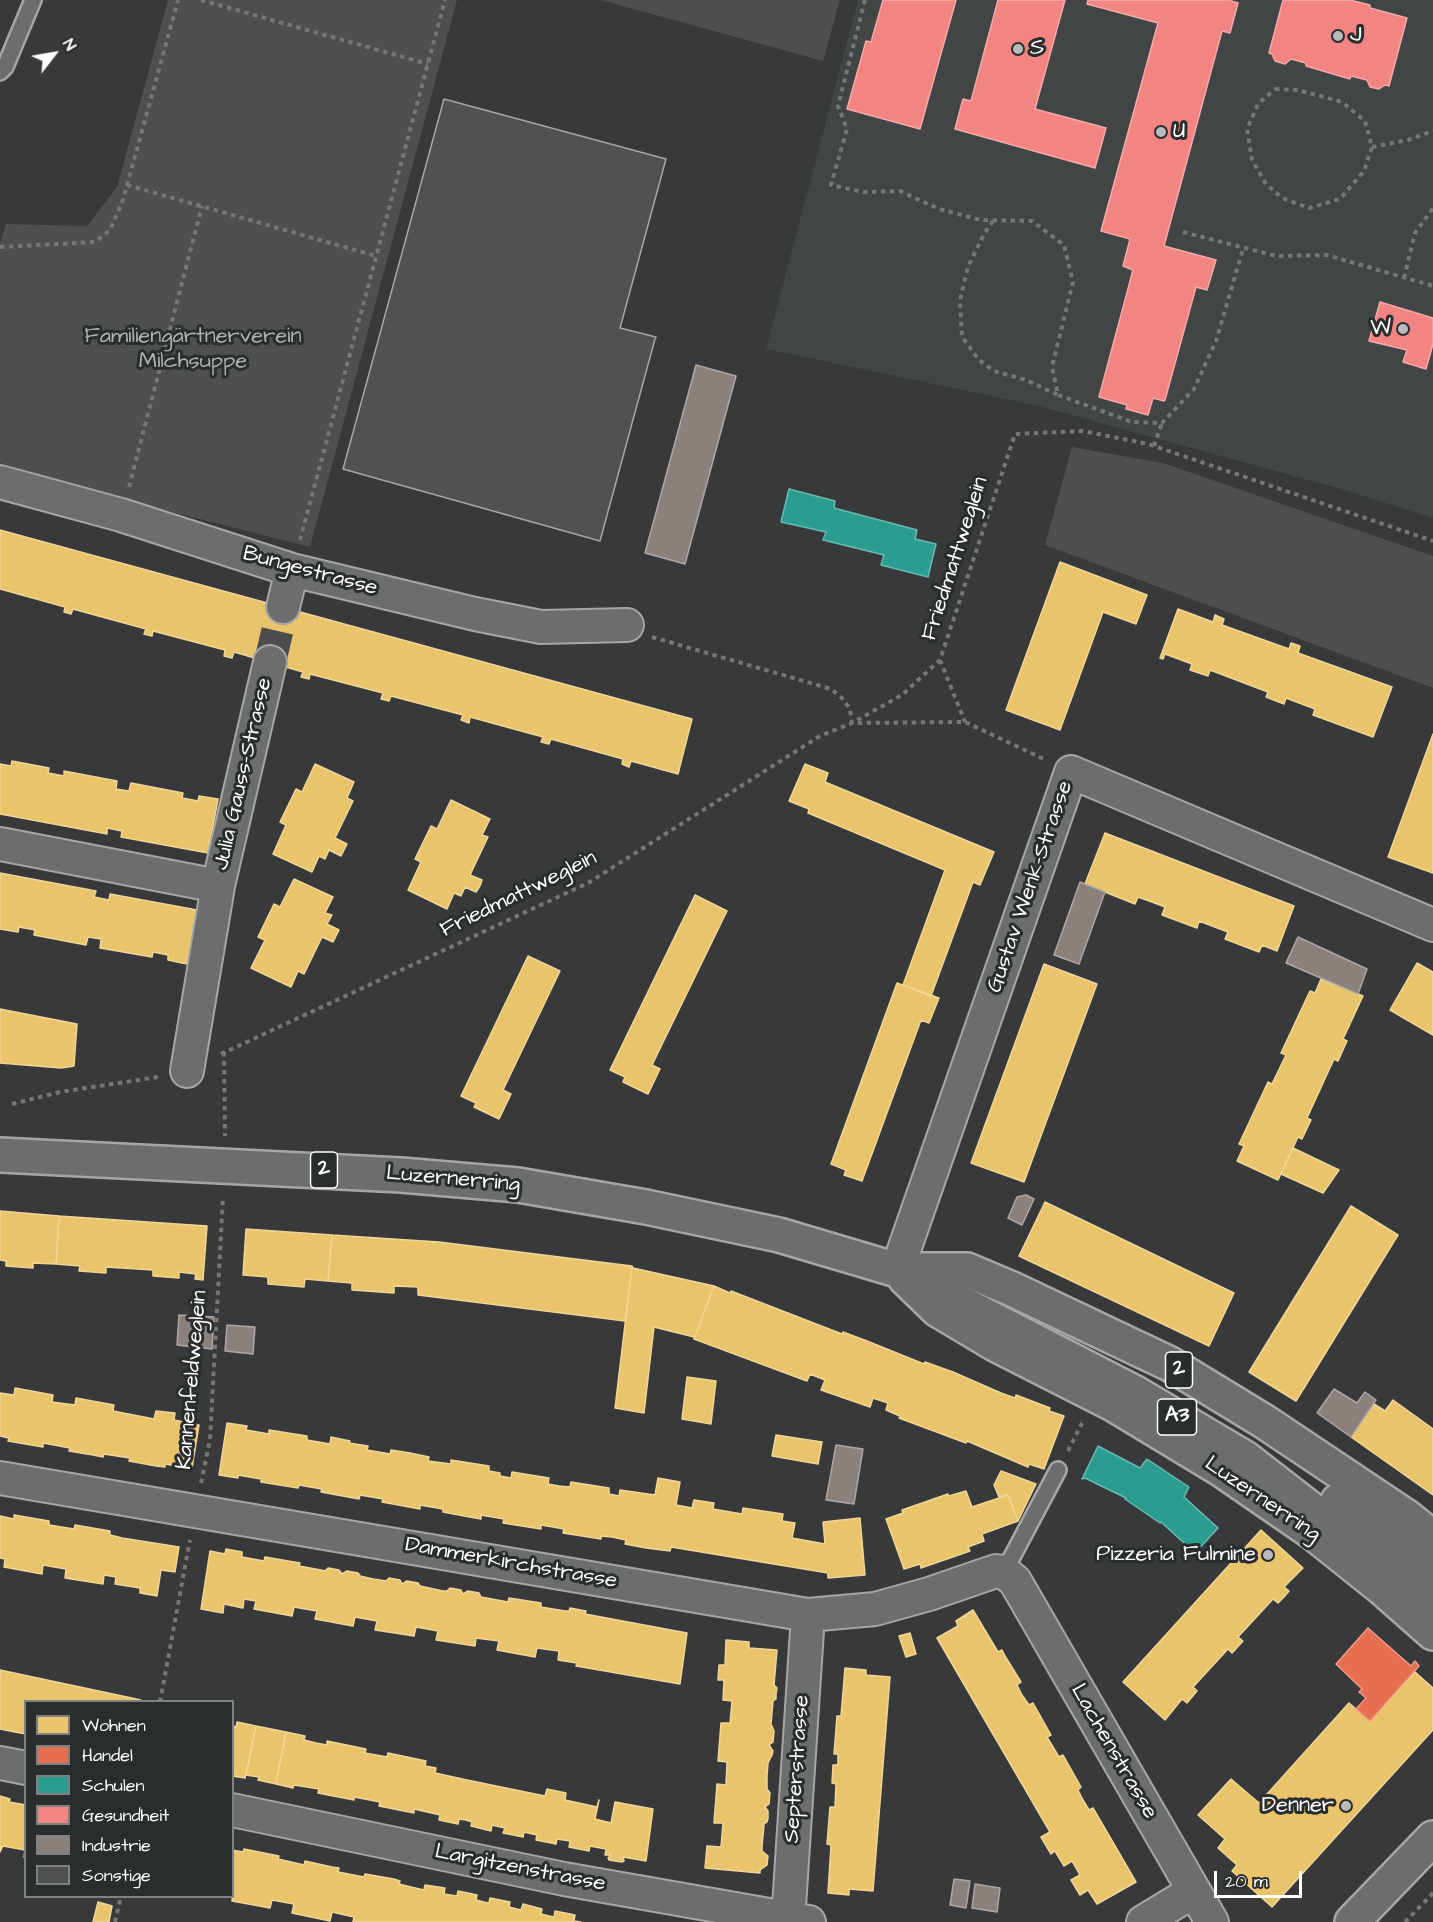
<!DOCTYPE html>
<html>
<head>
<meta charset="utf-8">
<style>
	body { margin:0 }
	#map { position:relative; width:1433px; height:1922px; overflow:hidden; background:#38393a; font-family:"Architects Daughter",sans-serif }
	canvas { display:block }
	.legend { position:absolute; left:24px; top:1700px; width:210px; height:198px; box-sizing:border-box; background:#2a2d2e; border:2px solid #7f8182; margin:0; padding:8px 10px; list-style:none; font-size:18px; color:#fff }
	.legend li { display:flex; align-items:center; gap:12px; height:30px }
	.legend b { width:30px; border:2px solid #7f8182 }
	.north { position:absolute; left:24px; top:24px; width:60px; height:60px; -webkit-text-stroke:4px #2a2d2e; paint-order:stroke; rotate:59deg; font-size:16px; font-weight:700; line-height:24px; text-align:center; color:#fff }
	.north::after { content:''; display:block; margin:auto; width:21px; height:27px; background:#fff; clip-path:polygon(50% 0,100% 100%,50% 72%,0 100%) }
	.scale { position:absolute; left:1214px; top:1871px; width:88px; height:27px; box-sizing:border-box; border:3px solid #fff; border-top:0; padding-left:8px; font-size:18px; line-height:21px; white-space:nowrap; color:#fff; -webkit-text-stroke:4px #2a2d2e; paint-order:stroke }
</style>
</head>
<body>
<div id="map">
<canvas width="1433" height="1922"></canvas>
<ul class="legend">
<li><b style="height:16px;background:#e9c46a"></b>Wohnen</li>
<li><b style="height:16px;background:#e76f51"></b>Handel</li>
<li><b style="height:16px;background:#2a9d8f"></b>Schulen</li>
<li><b style="height:16px;background:#f28482"></b>Gesundheit</li>
<li><b style="height:16px;background:#8a817c"></b>Industrie</li>
<li><b style="height:16px;background:#505151"></b>Sonstige</li>
</ul>
<div class="north">N</div>
<div class="scale">20 m</div>
</div>
<script>
const ctx = document.querySelector('canvas').getContext('2d');
ctx.lineJoin = 'round';
function fillPath(path, color) {
  ctx.fillStyle = color;
  ctx.fill(path, 'evenodd');
}
function toPath(rows) {
  const path = new Path2D();
  for (const r of rows) {
    path.moveTo(r[0], r[1]);
    for (let i = 2; i < r.length; i += 2) path.lineTo(r[i], r[i + 1]);
  }
  return path;
}
function strokePath(path, color, width, dash) {
  ctx.strokeStyle = color;
  ctx.lineWidth = width;
  ctx.lineCap = dash ? 'butt' : 'round';
  ctx.setLineDash(dash || []);
  ctx.stroke(path);
}
function label(font, color, halo, rows, align = 'center') {
  ctx.font = font + ' "Architects Daughter",sans-serif';
  ctx.lineWidth = 6;
  ctx.setLineDash([]);
  ctx.textBaseline = 'middle';
  ctx.strokeStyle = halo;
  ctx.fillStyle = color;
  for (const [text, x, y, turn = 0] of rows) {
    ctx.save();
    ctx.translate(x, y);
    ctx.rotate((+turn || 0) * Math.PI / 180);
    ctx.textAlign = isNaN(turn) ? turn : align;
    if (halo) ctx.strokeText(text, 0, 0);
    ctx.fillText(text, 0, 0);
    ctx.restore();
  }
}
fillPath(toPath([
	[858,0,1433,0,1433,518,1348,491,1039,406,766,349]
]), '#424546');
fillPath(toPath([
	[168,0,457,0,310,547,125,500,0,463,0,243,6,224,87,226,117,187],
	[601,0,840,0,823,61],
	[1072,447,1163,463,1433,556,1433,688,1045,545]
]), '#4d4f50');
const homes = toPath([
	[0,530,692,719,678,774,631,761,629,767,622,764,623,759,551,739,549,744,541,742,543,737,470,717,469,723,461,720,463,715,391,696,389,701,381,699,383,693,310,674,309,679,301,677,303,672,234,652,232,658,224,656,225,650,153,631,152,636,144,634,146,629,73,609,71,614,64,612,65,607,0,589,0,530],
	[1060,562,1147,595,1136,624,1103,612,1060,730,1006,710,1060,562],
	[1178,609,1213,622,1215,615,1224,619,1222,625,1289,649,1291,643,1300,646,1298,653,1392,687,1373,737,1313,715,1315,709,1286,698,1284,704,1266,697,1268,692,1210,670,1208,676,1190,670,1192,664,1165,654,1163,659,1160,658,1178,609],
	[1433,734,1433,873,1388,857,1433,734],
	[12,761,49,768,48,773,64,776,64,771,117,781,116,789,129,791,131,783,183,793,182,798,198,801,199,796,218,799,208,853,121,837,122,831,107,828,107,834,0,814,0,764,11,766,12,761],
	[315,764,354,782,347,798,353,801,335,838,347,844,341,856,329,850,325,859,319,856,312,872,273,854,286,825,280,822,296,789,302,792,315,764],
	[805,764,828,773,825,782,994,852,980,885,973,882,931,996,903,985,945,870,808,813,809,809,789,801,805,764],
	[451,800,490,819,482,835,488,837,470,875,482,880,480,886,476,892,465,887,461,896,454,893,447,909,408,890,421,862,415,859,431,826,437,829,451,800],
	[1105,833,1294,906,1277,951,1262,945,1259,952,1225,939,1228,932,1199,921,1197,928,1162,915,1165,907,1152,902,1138,897,1135,904,1085,884,1105,833],
	[0,873,96,891,94,897,109,900,110,894,197,910,187,964,168,960,168,955,153,952,152,957,100,948,101,939,88,937,86,945,34,935,35,930,19,927,18,932,0,929,0,873],
	[294,879,333,897,325,913,332,915,327,924,339,930,333,942,322,937,304,974,298,971,291,987,251,968,265,940,258,937,274,904,280,907,294,879],
	[695,895,727,911,652,1065,660,1069,648,1094,623,1082,625,1077,610,1070,695,895],
	[528,956,560,971,503,1090,511,1094,499,1119,474,1107,476,1103,461,1096,528,956],
	[1417,963,1433,972,1433,1035,1390,1010,1417,963],
	[1044,964,1097,984,1024,1182,971,1163,1044,964],
	[1321,979,1363,996,1343,1039,1347,1041,1338,1061,1334,1059,1307,1118,1311,1120,1302,1139,1298,1137,1278,1180,1237,1161,1244,1146,1239,1144,1268,1082,1272,1084,1286,1055,1281,1053,1310,991,1315,993,1321,979],
	[897,983,939,998,929,1023,921,1020,862,1181,844,1175,846,1170,831,1164,897,983],
	[0,1009,77,1024,74,1066,61,1068,0,1063,0,1009],
	[1293,1148,1339,1170,1323,1193,1281,1174,1293,1148],
	[1045,1202,1234,1293,1209,1346,1019,1256,1045,1202],
	[1351,1206,1398,1235,1296,1401,1249,1372,1351,1206],
	[0,1211,59,1216,56,1264,33,1263,33,1268,6,1266,6,1261,0,1260,0,1211],
	[59,1216,207,1226,203,1280,195,1279,196,1274,179,1272,179,1278,153,1276,153,1270,106,1267,106,1273,79,1271,80,1266,56,1264,59,1216],
	[246,1229,332,1235,328,1281,305,1279,304,1287,268,1284,268,1277,243,1275,246,1229],
	[332,1235,439,1242,632,1266,625,1321,418,1295,418,1287,394,1286,394,1293,352,1290,352,1283,328,1281,332,1235],
	[632,1266,633,1268,714,1286,694,1339,694,1337,654,1327,644,1413,615,1408,632,1266],
	[714,1286,730,1293,731,1291,842,1334,843,1332,867,1341,924,1364,925,1362,953,1372,1001,1393,1015,1398,1016,1395,1050,1408,1049,1411,1064,1416,1044,1469,1029,1464,1028,1467,967,1441,966,1443,899,1418,900,1416,886,1410,888,1403,873,1398,870,1407,821,1390,825,1380,810,1374,807,1381,694,1339,714,1286],
	[687,1377,716,1381,711,1424,682,1419,687,1377],
	[15,1388,53,1395,52,1402,75,1405,76,1398,114,1405,113,1411,154,1419,156,1411,175,1413,174,1420,199,1425,192,1468,165,1464,165,1467,156,1466,129,1461,130,1458,104,1454,103,1457,93,1455,69,1451,70,1448,43,1443,43,1447,8,1441,9,1438,0,1436,0,1393,14,1395,15,1388],
	[1393,1400,1433,1429,1433,1495,1351,1437,1374,1404,1385,1411,1393,1400],
	[227,1423,247,1426,246,1430,269,1434,269,1430,307,1436,307,1440,330,1444,331,1437,350,1441,349,1443,368,1446,367,1450,390,1454,391,1450,410,1453,429,1457,428,1461,451,1464,451,1460,489,1466,489,1471,500,1473,500,1476,511,1478,512,1472,549,1478,548,1484,559,1486,570,1487,571,1482,609,1488,609,1494,619,1496,620,1490,655,1495,658,1478,680,1482,676,1505,692,1508,694,1500,714,1503,713,1509,742,1514,743,1508,783,1514,782,1521,795,1523,792,1538,825,1544,823,1522,860,1518,865,1575,828,1578,828,1573,671,1547,670,1551,646,1548,625,1544,626,1540,612,1537,601,1536,601,1539,563,1533,564,1529,553,1527,541,1525,541,1529,503,1523,504,1519,481,1515,481,1519,475,1518,443,1512,443,1509,420,1505,420,1509,382,1502,383,1499,360,1495,359,1499,321,1492,322,1489,299,1485,298,1488,261,1482,261,1479,238,1475,238,1478,219,1475,227,1423],
	[776,1435,822,1442,818,1464,772,1456,776,1435],
	[1001,1471,1036,1484,1018,1521,1008,1495,999,1497,994,1485,1001,1471],
	[966,1491,972,1507,1008,1495,1018,1521,982,1534,984,1541,968,1547,970,1551,921,1568,920,1564,904,1569,886,1519,903,1513,902,1510,948,1494,949,1496,966,1491],
	[14,1515,49,1521,49,1525,74,1529,75,1525,110,1531,110,1535,122,1538,179,1547,175,1572,161,1570,157,1596,140,1593,140,1588,115,1584,116,1577,104,1575,103,1584,65,1578,66,1569,43,1565,42,1574,4,1567,5,1559,0,1558,0,1516,14,1519,14,1515],
	[1261,1530,1303,1568,1284,1587,1289,1591,1284,1597,1278,1603,1273,1599,1238,1637,1243,1641,1232,1653,1228,1649,1193,1687,1197,1691,1187,1703,1182,1699,1165,1720,1123,1682,1261,1530],
	[226,1549,242,1552,242,1557,264,1561,265,1557,300,1563,299,1566,321,1570,325,1571,328,1568,339,1570,342,1574,347,1571,358,1573,360,1576,373,1579,386,1581,389,1578,400,1580,402,1584,407,1581,418,1583,420,1586,443,1591,447,1591,450,1588,461,1590,463,1594,468,1591,479,1593,481,1597,508,1602,509,1598,541,1603,541,1607,565,1611,569,1611,570,1608,586,1611,585,1614,687,1633,680,1684,576,1666,577,1663,558,1660,559,1651,537,1648,535,1657,497,1650,499,1641,476,1638,475,1646,436,1640,438,1631,416,1627,414,1636,375,1630,377,1621,355,1617,353,1626,315,1619,317,1611,294,1607,292,1616,254,1609,256,1601,244,1599,243,1608,224,1604,223,1613,201,1609,210,1551,225,1554,226,1549],
	[973,1610,998,1652,1002,1650,1005,1656,1021,1682,1017,1685,1022,1695,1029,1705,1033,1703,1051,1735,1047,1737,1059,1757,1063,1755,1081,1787,1078,1790,1083,1800,1089,1810,1093,1808,1136,1882,1097,1904,1088,1890,1080,1895,1071,1880,1080,1875,1072,1861,1064,1866,1055,1851,1051,1854,1041,1837,1050,1832,937,1638,958,1626,956,1621,973,1610],
	[910,1633,916,1654,906,1657,899,1636,910,1633],
	[726,1640,749,1642,749,1648,777,1650,774,1685,777,1688,776,1694,776,1699,773,1701,771,1724,774,1731,773,1742,769,1745,773,1751,772,1755,768,1763,767,1776,767,1789,770,1793,769,1804,765,1807,768,1811,768,1818,767,1822,764,1824,762,1847,762,1851,768,1856,767,1865,760,1870,760,1873,705,1868,707,1846,721,1847,723,1823,714,1823,717,1784,726,1785,727,1762,718,1761,721,1723,730,1723,732,1701,723,1700,724,1680,718,1680,719,1665,725,1665,726,1640],
	[845,1668,866,1670,866,1675,890,1677,873,1891,849,1889,849,1895,828,1893,831,1845,827,1844,830,1807,835,1807,836,1784,832,1783,833,1765,838,1765,838,1754,834,1754,837,1716,841,1716,845,1668],
	[0,1670,141,1700,140,1702,26,1702,26,1734,15,1732,0,1729,0,1670],
	[1415,1672,1433,1688,1433,1730,1272,1907,1232,1871,1237,1865,1218,1848,1225,1839,1198,1815,1231,1779,1259,1803,1349,1703,1370,1721,1415,1672],
	[237,1722,256,1726,245,1778,232,1776,232,1726,236,1727,237,1722],
	[256,1726,286,1732,276,1784,258,1780,259,1777,246,1775,256,1726],
	[286,1732,305,1736,304,1740,316,1743,327,1745,327,1741,366,1749,365,1753,387,1757,388,1753,426,1761,425,1766,436,1768,435,1773,467,1780,545,1796,547,1789,566,1793,565,1800,597,1807,599,1800,595,1819,611,1823,615,1802,653,1809,646,1861,623,1857,624,1861,622,1862,609,1860,608,1858,611,1855,605,1855,606,1849,590,1846,589,1851,569,1847,570,1841,557,1839,556,1844,536,1840,537,1835,524,1832,523,1837,503,1833,505,1828,492,1825,491,1831,471,1826,472,1822,466,1820,459,1819,458,1824,439,1820,440,1815,436,1814,414,1809,414,1813,379,1806,380,1802,354,1797,354,1800,318,1793,319,1789,307,1787,294,1785,293,1788,276,1784,286,1732],
	[0,1796,10,1799,9,1802,26,1805,26,1857,24,1857,25,1850,3,1846,0,1852,0,1796],
	[244,1849,279,1856,278,1859,304,1865,305,1861,332,1867,339,1868,338,1872,364,1877,365,1874,394,1879,400,1881,399,1884,411,1887,424,1890,425,1885,445,1888,444,1894,457,1896,458,1891,477,1895,476,1900,484,1902,489,1903,490,1898,510,1902,509,1907,521,1910,523,1904,542,1909,541,1914,549,1916,554,1917,555,1911,575,1915,574,1921,581,1922,353,1922,354,1917,332,1912,330,1921,292,1913,294,1904,272,1900,270,1908,232,1901,233,1892,232,1850,243,1852,244,1849],
	[98,1902,112,1906,109,1922,93,1922,98,1902]
]);
fillPath(homes, '#e9c46a');
strokePath(homes, '#f0d697', 1.5);
const shops = toPath([
	[1368,1628,1411,1666,1415,1661,1419,1666,1370,1721,1356,1709,1366,1698,1359,1692,1362,1689,1336,1664,1368,1628]
]);
fillPath(shops, '#e76f51');
strokePath(shops, '#ee9a85', 1.5);
const schools = toPath([
	[789,489,835,501,834,508,917,530,915,539,936,544,928,577,881,565,884,555,823,540,826,532,781,522,789,489],
	[1098,1446,1140,1468,1147,1459,1189,1487,1184,1497,1218,1528,1195,1553,1161,1522,1160,1523,1125,1499,1126,1498,1085,1478,1082,1479,1098,1446]
]);
fillPath(schools, '#2a9d8f');
strokePath(schools, '#6abab1', 1.5);
const health = toPath([
	[883,0,956,0,920,129,847,109,866,41,871,42,883,0],
	[998,0,1065,0,1035,109,1106,128,1095,168,955,129,963,99,971,101,998,0],
	[1088,0,1228,0,1238,3,1230,33,1222,31,1164,246,1216,260,1207,290,1196,287,1165,400,1164,401,1153,398,1148,415,1126,409,1127,405,1099,397,1133,270,1123,266,1130,239,1101,231,1158,23,1087,4,1088,0],
	[1283,0,1350,0,1370,5,1370,8,1407,18,1389,86,1385,85,1379,89,1370,87,1367,80,1351,76,1350,79,1306,66,1306,63,1291,59,1285,64,1275,61,1272,54,1269,53,1283,0],
	[1380,302,1433,318,1433,344,1426,369,1403,362,1407,350,1369,341,1380,302]
]);
fillPath(health, '#f28482');
strokePath(health, '#f6a9a8', 1.5);
const industry = toPath([
	[696,365,736,376,685,564,645,553,696,365],
	[1080,882,1105,892,1079,964,1054,955,1080,882],
	[1298,937,1367,969,1358,994,1286,963,1298,937],
	[1026,1195,1034,1199,1022,1225,1008,1218,1017,1197,1026,1195],
	[179,1315,214,1317,212,1349,177,1345,179,1315],
	[227,1325,255,1327,253,1354,225,1351,227,1325],
	[1334,1389,1357,1403,1365,1392,1376,1400,1351,1437,1317,1413,1334,1389],
	[836,1445,863,1449,854,1504,826,1500,836,1445],
	[954,1879,970,1881,966,1908,950,1905,954,1879],
	[975,1884,1000,1888,997,1912,972,1908,975,1884]
]);
fillPath(industry, '#8a817c');
strokePath(industry, '#ada7a3', 1.5);
const building = toPath([
	[444,99,666,159,620,328,656,337,655,339,600,541,343,469,444,99]
]);
fillPath(building, '#505151');
strokePath(building, '#a5a6a6', 1.5);
strokePath(toPath([
	[270,662,283,607]
]), '#4c4d4e', 32, [32, 16]);
const service = toPath([
	[0,72,5,67,33,0],
	[1004,1572,1058,1470]
]);
const minor = toPath([
	[0,482,121,515,292,570,475,614,541,627,627,625],
	[283,607,292,570],
	[0,844,218,886],
	[187,1071,218,886,270,662],
	[897,1270,1071,772,1433,925],
	[0,1478,808,1615,875,1609,929,1594,996,1571,1004,1572,1015,1581,1212,1922],
	[0,1763,26,1768],
	[232,1810,564,1879,809,1922],
	[788,1922,808,1615],
	[1143,1922,1194,1891]
]);
const primary = toPath([
	[0,1155,401,1175,518,1185,646,1207,779,1235,897,1270,967,1270,1012,1289,1170,1364,1265,1422,1407,1517,1433,1538],
	[905,1278,938,1310,995,1344,1113,1404,1222,1470,1312,1532,1382,1588,1433,1633],
	[1352,1922,1433,1838]
]);
const motorway = toPath([
	[897,1270,1137,1394,1245,1458,1433,1604],
	[1338,1501,1433,1572]
]);
strokePath(service, '#a5a6a6', 20);
strokePath(minor, '#a5a6a6', 36);
strokePath(primary, '#a5a6a6', 38);
strokePath(motorway, '#a5a6a6', 38);
strokePath(toPath([
	[201,0,428,64],
	[865,0,838,106,847,129,831,185,863,192,900,191,939,209,981,220,1032,221,1064,245,1073,282,1052,367,1058,395,1132,422,1162,423,1194,389,1216,341,1243,249],
	[1275,89,1298,90,1342,102,1365,121,1372,147,1364,171,1340,199,1309,208,1282,198,1266,184,1252,160,1247,129,1258,104,1275,89],
	[1372,147,1408,140,1433,131],
	[127,185,376,256],
	[993,221,984,234,968,267,964,283,960,301,962,337,979,360,994,371,1026,380,1058,395],
	[1183,232,1276,256,1327,255,1433,286],
	[0,247,95,242,110,230,123,200,178,0],
	[1404,278,1415,233,1433,208],
	[1154,446,1162,423],
	[129,487,202,206],
	[300,540,445,0],
	[652,637,831,689,842,698,850,709,852,723,965,722,1046,760],
	[940,660,965,722],
	[224,1052,225,1136],
	[221,1054,588,883,820,736,852,723,902,695,940,660,1015,434,1083,431,1148,444,1433,541],
	[12,1104,60,1092,158,1077],
	[1068,1451,1082,1423],
	[201,1483,210,1440,223,1197],
	[160,1702,190,1540],
	[115,1922,121,1896],
	[1405,1922,1433,1893]
]), '#757676', 4, [4.5, 4.5]);
strokePath(service, '#6c6d6d', 15);
strokePath(minor, '#6c6d6d', 32);
strokePath(primary, '#6c6d6d', 33);
strokePath(motorway, '#6c6d6d', 33);
for (const [x, y, r, color] of [
	[1338,36,6,"#b9baba"],
	[1018,49,6,"#b9baba"],
	[1161,132,6,"#b9baba"],
	[1403,329,6,"#b9baba"],
	[1268,1555,6,"#b9baba"],
	[1346,1806,6,"#b9baba"]
]) {
  const dot = new Path2D();
  dot.arc(x, y, r, 0, 2 * Math.PI);
  ctx.fillStyle = color;
  ctx.fill(dot);
  strokePath(dot, '#2a2d2e', 2);
}
for (const [x, y, w] of [
	[324,1170,27],
	[1179,1370,27],
	[1177,1417,39]
]) {
  const box = new Path2D();
  box.roundRect(x - w / 2, y - 18, w, 36, 4.5);
  ctx.fillStyle = '#2a2d2e';
  ctx.fill(box);
  strokePath(box, '#fff', 1.5);
}
label('bold 21px', '#fff', null, [
	["2",324,1170],
	["2",1179,1370],
	["A3",1177,1417]
]);
label('22px', '#fff', '#2a2d2e', [
	["J",1350,36],
	["S",1030,49],
	["U",1173,132],
	["W",1391,329,"right"],
	["Pizzeria Fulmine",1256,1555,"right"],
	["Denner",1334,1806,"right"]
], 'left');
label('22px', '#b0b2b2', '#2a2d2e', [
	["Familiengärtnerverein",193,337],
	["Milchsuppe",193,362]
]);
label('22px', '#fff', '#2a2d2e', [
	["Friedmattweglein",956,559,-72],
	["Bungestrasse",310,572,15],
	["Julia Gauss-Strasse",244,774,-77],
	["Gustav Wenk-Strasse",1031,887,-71],
	["Friedmattweglein",519,895,-26],
	["Luzernerring",453,1180,5],
	["Kannenfeldweglein",193,1380,-85],
	["Luzernerring",1262,1500,34],
	["Dammerkirchstrasse",511,1564,10],
	["Lachenstrasse",1113,1752,60],
	["Septerstrasse",798,1769,-86],
	["Largitzenstrasse",520,1869,11]
]);
</script>
</body>
</html>
